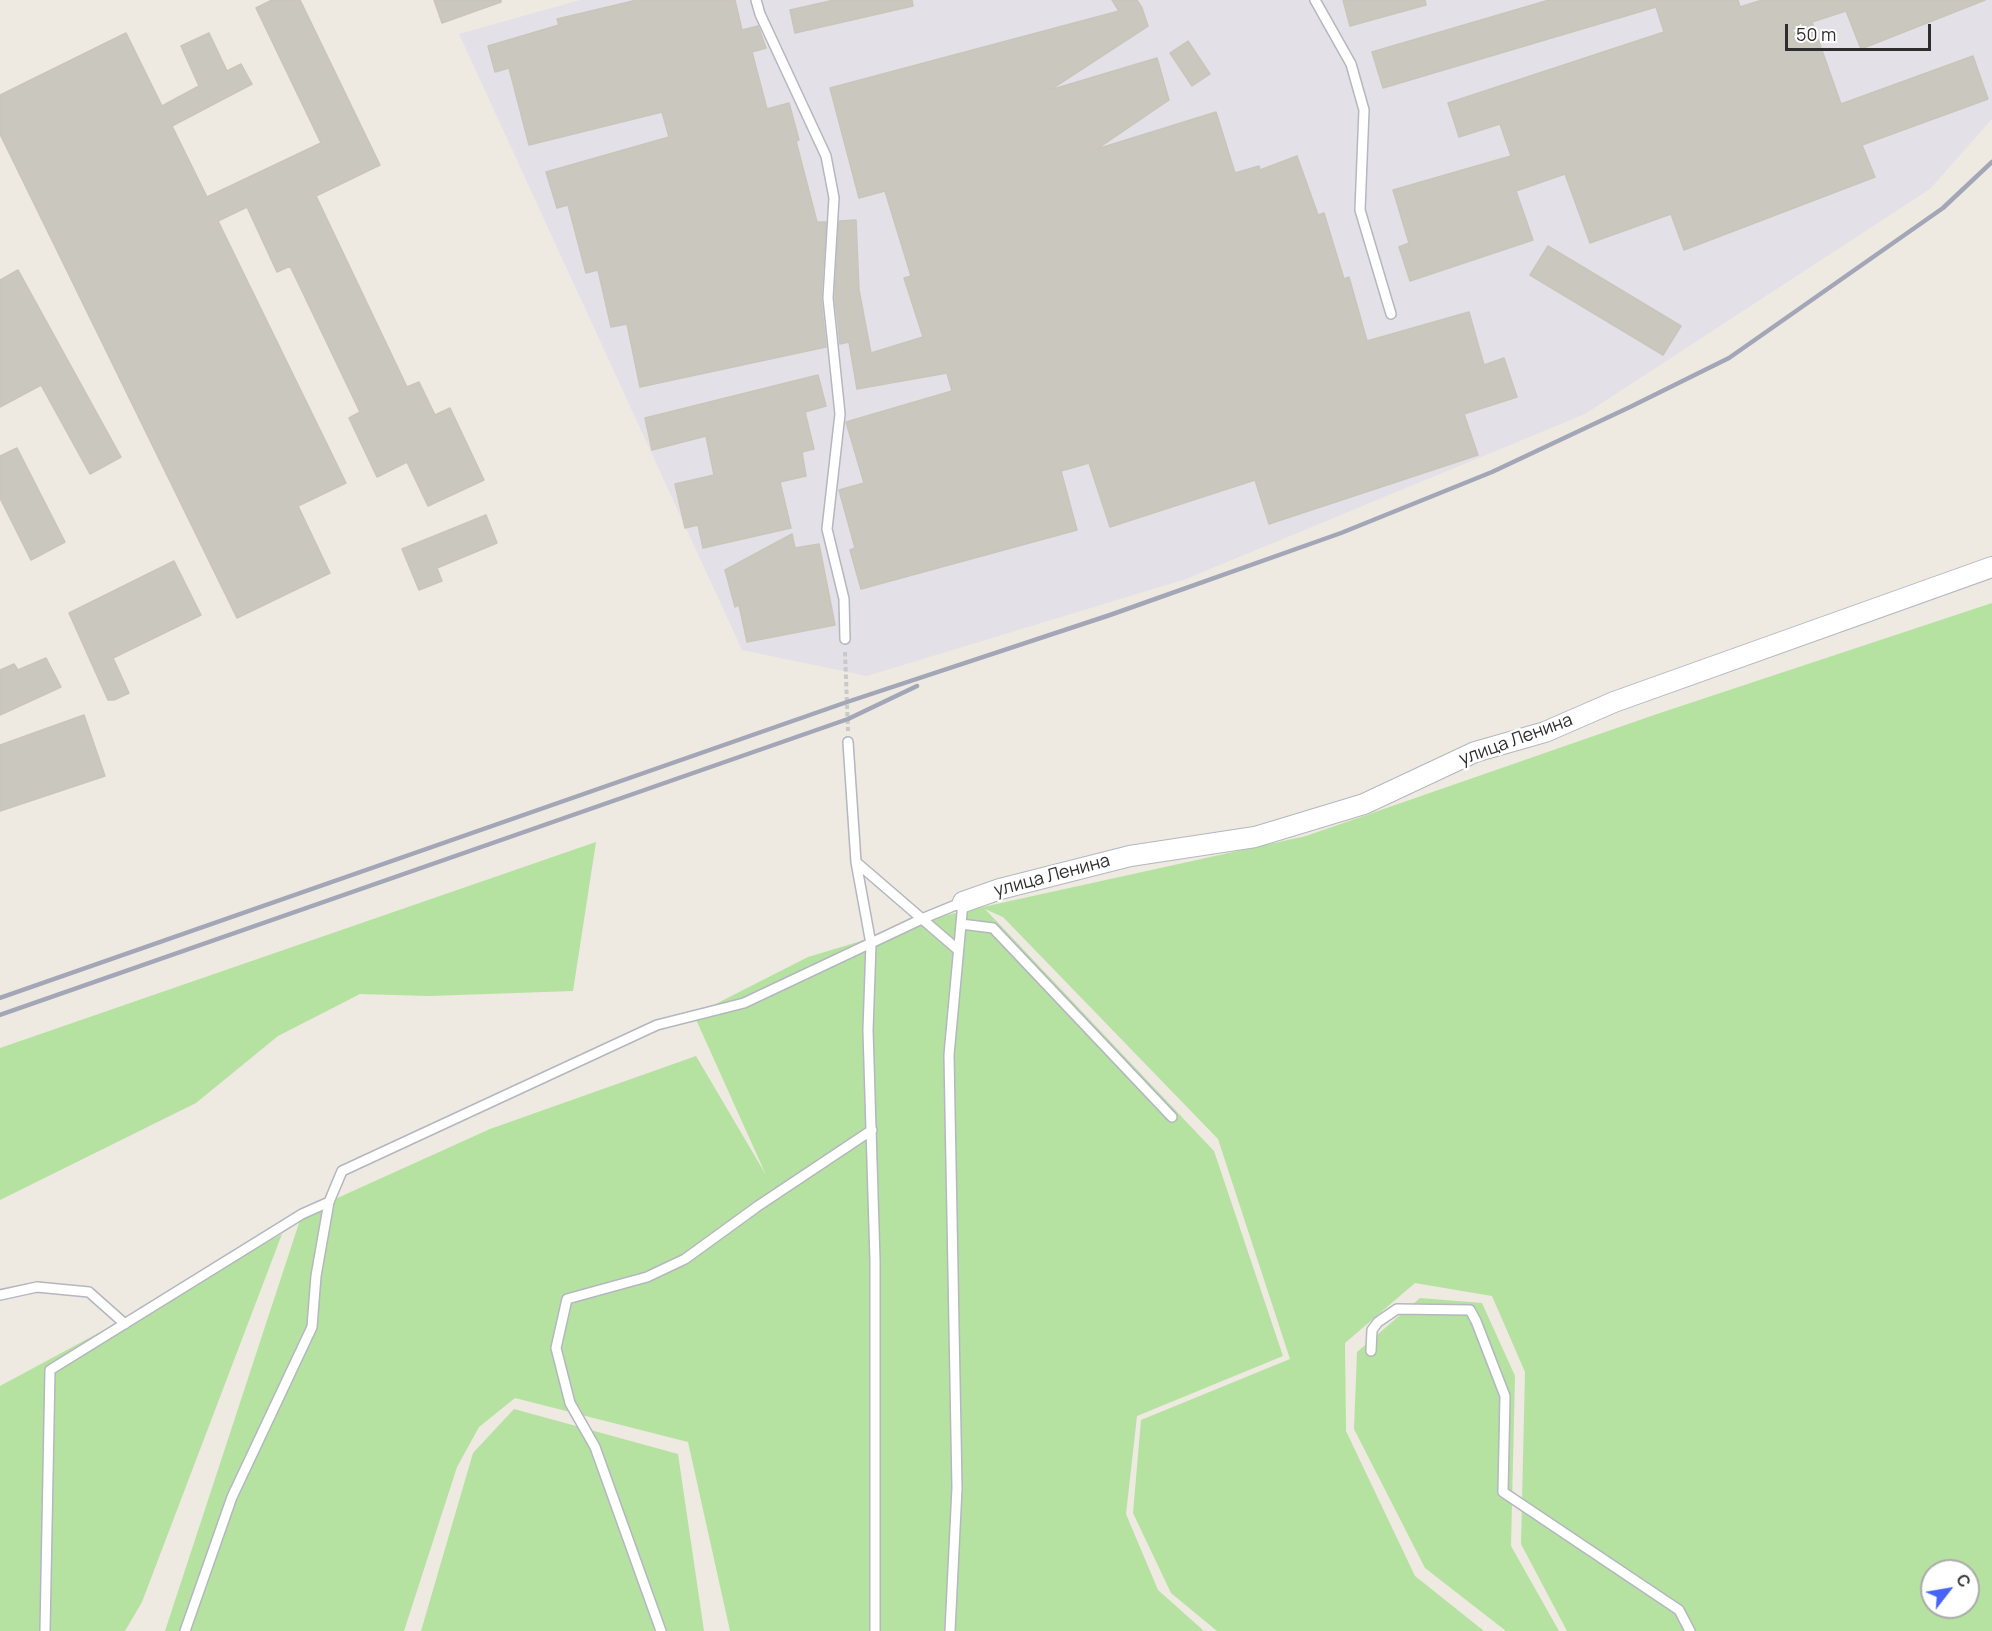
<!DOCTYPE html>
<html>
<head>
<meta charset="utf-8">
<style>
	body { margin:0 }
	#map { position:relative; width:1992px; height:1631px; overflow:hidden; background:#eee9e1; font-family:Manrope,sans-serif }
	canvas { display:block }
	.north { position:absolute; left:1920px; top:1559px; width:60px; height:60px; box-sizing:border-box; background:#fff; border:2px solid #ababab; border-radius:50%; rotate:59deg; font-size:16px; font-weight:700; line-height:24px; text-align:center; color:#2e2e2e }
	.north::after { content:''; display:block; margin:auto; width:21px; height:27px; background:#4765f5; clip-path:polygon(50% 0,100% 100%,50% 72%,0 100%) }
	.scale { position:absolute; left:1785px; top:24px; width:146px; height:27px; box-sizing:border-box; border:3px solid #2e2e2e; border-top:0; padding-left:8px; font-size:18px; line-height:21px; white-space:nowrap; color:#2e2e2e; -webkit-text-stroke:4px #fff; paint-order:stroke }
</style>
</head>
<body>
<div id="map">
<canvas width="1992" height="1631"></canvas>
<div class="north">С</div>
<div class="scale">50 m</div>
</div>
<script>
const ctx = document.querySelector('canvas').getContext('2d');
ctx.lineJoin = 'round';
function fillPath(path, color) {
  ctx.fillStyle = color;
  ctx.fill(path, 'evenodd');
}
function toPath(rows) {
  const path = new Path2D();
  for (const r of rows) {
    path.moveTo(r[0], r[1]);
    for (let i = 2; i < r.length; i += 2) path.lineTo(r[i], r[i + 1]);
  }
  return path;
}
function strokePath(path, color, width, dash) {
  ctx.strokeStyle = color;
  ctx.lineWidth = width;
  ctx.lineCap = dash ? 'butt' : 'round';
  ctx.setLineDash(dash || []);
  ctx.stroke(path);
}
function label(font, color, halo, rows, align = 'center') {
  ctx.font = font + ' Manrope,sans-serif';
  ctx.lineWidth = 5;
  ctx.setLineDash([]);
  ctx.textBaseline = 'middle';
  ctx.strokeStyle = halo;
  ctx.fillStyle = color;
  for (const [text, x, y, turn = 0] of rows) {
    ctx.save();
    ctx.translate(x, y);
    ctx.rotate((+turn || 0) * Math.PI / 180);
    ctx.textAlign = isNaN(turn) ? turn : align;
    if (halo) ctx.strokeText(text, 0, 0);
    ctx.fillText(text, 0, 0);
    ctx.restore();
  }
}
fillPath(toPath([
	[580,0,1992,0,1992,119,1930,189,1585,414,1186,579,867,676,742,650,459,34]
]), '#e3e1e7');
fillPath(toPath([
	[1992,603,1992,1631,1567,1631,1521,1544,1525,1372,1492,1296,1415,1283,1345,1343,1346,1431,1415,1576,1484,1631,1217,1631,1171,1593,1133,1513,1141,1420,1290,1359,1218,1139,1003,917,985,909,1214,1151,1283,1356,1137,1416,1126,1514,1158,1590,1204,1631,730,1631,688,1442,515,1398,479,1427,457,1467,404,1631,165,1631,302,1214,490,1129,696,1056,766,1175,694,1015,808,957,951,914,1306,836,1657,714],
	[1932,1571,1968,1571,1968,1607,1932,1607],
	[596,842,573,991,429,996,360,994,278,1036,196,1103,0,1200,0,1048],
	[282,1234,142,1602,125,1631,0,1631,0,1386],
	[1420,1298,1482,1303,1515,1376,1511,1546,1559,1631,1506,1631,1425,1568,1354,1429,1357,1352],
	[514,1409,678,1454,704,1631,421,1631,473,1453]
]), '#b5e2a0');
const building = toPath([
	[272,0,300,0,380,165,316,196,407,387,419,382,435,415,450,408,484,480,428,506,407,462,377,477,349,418,360,412,290,266,277,272,247,207,218,221,346,483,298,506,330,573,237,618,0,134,0,95,126,33,162,106,199,86,181,46,209,33,227,71,241,64,252,84,172,126,207,197,321,143,256,8,272,0],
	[434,0,501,0,501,2,442,23,434,0],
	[637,0,735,0,742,30,758,26,766,48,752,52,767,109,789,103,799,140,796,141,817,222,826,222,821,298,826,347,640,387,627,324,611,327,598,270,586,273,568,205,557,208,546,172,669,137,662,112,529,145,509,68,495,72,488,46,559,25,557,19,637,0],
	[834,0,912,0,913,6,795,33,790,10,834,0],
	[1112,0,1137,0,1142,8,1148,26,1050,90,1157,58,1169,100,1097,149,1216,112,1235,173,1259,166,1260,170,1297,156,1318,215,1324,213,1344,279,1349,277,1367,341,1469,312,1484,365,1504,358,1517,397,1464,414,1478,455,1269,524,1255,480,1110,527,1089,463,1061,471,1077,530,861,589,850,550,855,548,839,490,864,483,846,422,952,391,947,373,857,389,849,342,840,344,835,298,839,221,856,220,859,290,871,353,923,337,904,278,911,276,885,191,859,198,830,88,1119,11,1112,0],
	[1343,0,1425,0,1426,5,1350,26,1343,0],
	[1549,0,1738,0,1740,7,1762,0,1985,0,1861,49,1846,11,1812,22,1841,104,1973,56,1988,99,1862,145,1875,177,1684,250,1671,214,1590,243,1565,174,1516,191,1533,240,1410,281,1399,247,1409,243,1393,190,1511,156,1500,124,1459,137,1448,103,1664,32,1656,7,1383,88,1372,52,1549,0],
	[1188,41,1210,74,1192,86,1170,53,1188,41],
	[1548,246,1681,326,1663,355,1530,275,1548,246],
	[18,270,121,457,90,474,41,385,0,407,0,280,18,270],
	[818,375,826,406,805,412,814,449,802,452,806,476,780,482,791,528,703,548,698,525,685,528,675,484,714,475,706,436,652,450,645,418,818,375],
	[17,448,65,542,31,560,0,498,0,456,17,448],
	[486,515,497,543,437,568,442,581,419,590,402,549,486,515],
	[792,534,795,548,819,544,835,625,747,642,739,605,735,607,725,570,792,534],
	[174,561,201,615,113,658,129,693,114,700,108,700,69,613,174,561],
	[46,658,61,687,0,715,0,670,14,664,18,670,46,658],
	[84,715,105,776,0,811,0,745,84,715]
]);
fillPath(building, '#cac7bf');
strokePath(building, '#cac5ba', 1.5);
const lane = toPath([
	[756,0,760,14,826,156,834,198,828,298,840,414,827,529,844,599,845,639],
	[1315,0,1351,64,1364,110,1360,210,1391,314],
	[848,742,856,862,871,944,868,1030,875,1260,875,1631],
	[856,862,957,949],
	[961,924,993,928,1172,1117],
	[0,1295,37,1287,89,1292,125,1324],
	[1371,1351,1372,1330,1378,1322,1397,1309,1470,1310,1476,1321,1505,1396,1503,1492,1679,1610,1690,1631],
	[45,1631,50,1370,302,1214,329,1202],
	[185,1631,232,1497,312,1327,316,1276,329,1202,342,1171,657,1025,744,1003,924,918,963,902,949,1055,957,1488,950,1631],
	[661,1631,595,1447,570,1403,556,1348,567,1299,647,1277,685,1259,758,1206,872,1130]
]);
const street = toPath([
	[963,902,1000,889,1130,856,1255,837,1364,804,1475,752,1545,732,1614,702,1992,567]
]);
strokePath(lane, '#b4b7c0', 12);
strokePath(street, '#b4b7c0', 22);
strokePath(toPath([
	[845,652,848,731]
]), '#c9c9c9', 4, [4.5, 3]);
strokePath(lane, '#fff', 9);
strokePath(street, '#fff', 20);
strokePath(toPath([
	[0,998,847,702,1110,615,1341,533,1492,472,1630,407,1729,358,1943,208,1992,162],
	[0,1015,848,719,917,686]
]), '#a3a6b7', 4.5);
label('18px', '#2e2e2e', '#fff', [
	["улица Ленина",1516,740,-20],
	["улица Ленина",1052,876,-15]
]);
</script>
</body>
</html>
